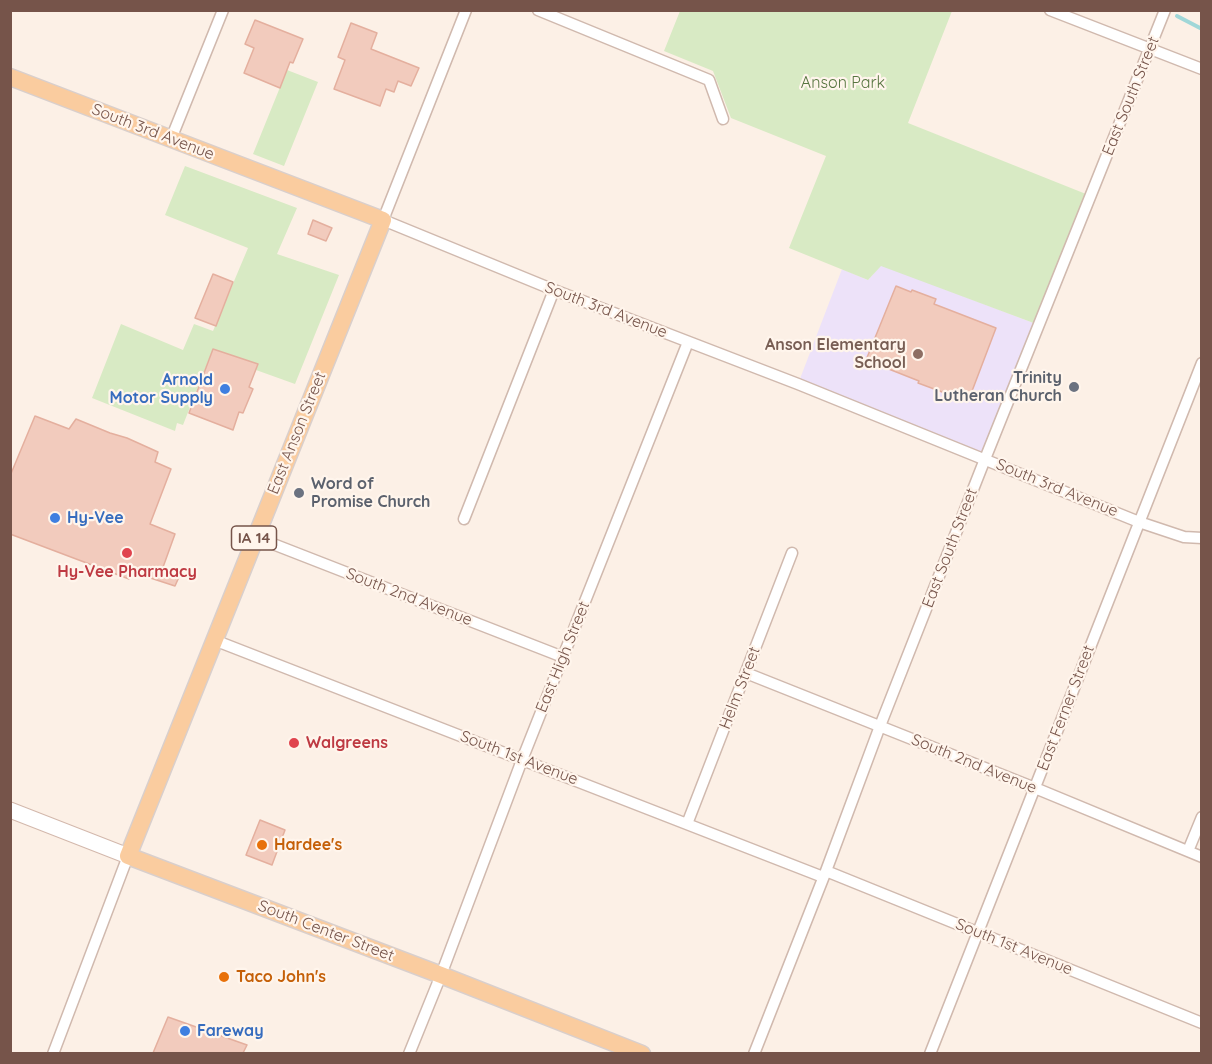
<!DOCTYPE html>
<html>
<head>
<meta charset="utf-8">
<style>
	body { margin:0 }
	#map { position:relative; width:1212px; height:1064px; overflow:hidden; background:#fcf0e6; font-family:Quicksand,sans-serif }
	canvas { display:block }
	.frame { position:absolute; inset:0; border:12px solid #76544a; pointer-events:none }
</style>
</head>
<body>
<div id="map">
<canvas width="1212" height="1064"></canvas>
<div class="frame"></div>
</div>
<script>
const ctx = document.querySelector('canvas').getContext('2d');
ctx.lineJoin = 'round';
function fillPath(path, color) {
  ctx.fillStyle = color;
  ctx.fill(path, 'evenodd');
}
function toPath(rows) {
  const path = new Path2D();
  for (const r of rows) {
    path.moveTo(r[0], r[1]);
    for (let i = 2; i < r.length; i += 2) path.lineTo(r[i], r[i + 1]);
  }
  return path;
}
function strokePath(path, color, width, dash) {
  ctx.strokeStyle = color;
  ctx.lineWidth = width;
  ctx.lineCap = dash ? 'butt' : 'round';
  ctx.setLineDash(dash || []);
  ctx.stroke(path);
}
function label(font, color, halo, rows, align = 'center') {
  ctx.font = font + ' Quicksand,sans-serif';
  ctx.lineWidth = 4.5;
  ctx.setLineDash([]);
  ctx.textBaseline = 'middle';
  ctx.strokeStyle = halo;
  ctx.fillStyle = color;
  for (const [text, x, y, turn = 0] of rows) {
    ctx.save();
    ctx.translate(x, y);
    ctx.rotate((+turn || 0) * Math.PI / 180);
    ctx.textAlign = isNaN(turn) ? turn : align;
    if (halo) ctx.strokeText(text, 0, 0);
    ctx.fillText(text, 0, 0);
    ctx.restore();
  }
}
fillPath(toPath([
	[881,265,1039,325,985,459,798,384,842,269,868,280]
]), '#ede2f9');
fillPath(toPath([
	[680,11,952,11,908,123,1091,196,1039,325,881,266,868,280,789,248,826,156,731,118,713,71,664,51],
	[287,70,318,82,284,166,253,154],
	[185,166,297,208,277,254,339,275,295,384,256,370,258,364,213,349,183,425,177,423,175,431,92,398,121,324,183,350,194,324,213,331,248,248,165,215]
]), '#d8eac4');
strokePath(toPath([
	[1177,16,1202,29]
]), '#a0d7d8', 4);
const building = toPath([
	[255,20,303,39,293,63,290,62,280,88,244,73,254,48,245,44,255,20],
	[351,23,377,33,371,49,419,68,411,86,398,81,394,92,386,89,380,106,334,89,345,60,338,57,351,23],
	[313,220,332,228,326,241,308,234,313,220],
	[213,274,233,282,216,326,195,318,213,274],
	[896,286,911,292,912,290,936,299,934,304,996,328,969,399,954,393,953,396,918,383,919,381,866,360,896,286],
	[213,349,258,364,249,387,253,389,243,413,239,412,233,430,189,413,213,349],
	[35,416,69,429,76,419,110,433,127,438,158,452,155,462,171,469,150,524,175,534,162,570,179,577,175,586,132,572,129,579,10,534,10,476,35,416],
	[260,820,285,830,272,865,246,855,260,820],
	[168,1017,247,1045,243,1053,153,1053,168,1017]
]);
fillPath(building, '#f2cbbd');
strokePath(building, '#e4af9e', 1.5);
const street = toPath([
	[466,10,383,220,554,290,798,384,1139,522,1184,537,1202,538],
	[538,10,709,80,723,119],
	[1050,10,1202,69],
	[171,139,223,10],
	[464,519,554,290],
	[255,537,563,657],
	[214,640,823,877],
	[746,673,1035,788,1202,857],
	[687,824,792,553],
	[1188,851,1202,817],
	[826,871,1202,1023],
	[53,1054,128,856],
	[409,1054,441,975,522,760,688,342],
	[754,1054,826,871,880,726,985,459,1165,10],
	[930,1054,1202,363]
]);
const secondary = toPath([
	[10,810,128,856]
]);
const primary = toPath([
	[10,77,383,220,128,856,441,975,642,1054]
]);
strokePath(street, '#d0b9ae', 13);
strokePath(secondary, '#d3b8ac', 17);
strokePath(primary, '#d9cfcc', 19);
strokePath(street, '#fff', 10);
strokePath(secondary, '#fff', 15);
strokePath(primary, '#facc9f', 16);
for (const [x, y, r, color] of [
	[918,354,6,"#8d6e63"],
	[1074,387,6,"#6b7280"],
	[225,389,6,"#3f7fe0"],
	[299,493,6,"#6b7280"],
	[55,518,6,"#3f7fe0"],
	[127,553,6,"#e0444e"],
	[294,743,6,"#e0444e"],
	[262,845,6,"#e8710a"],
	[224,977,6,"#e8710a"],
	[185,1031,6,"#3f7fe0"]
]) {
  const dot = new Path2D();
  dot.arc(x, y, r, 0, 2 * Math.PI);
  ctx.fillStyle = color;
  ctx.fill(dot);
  strokePath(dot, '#fff5ec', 2);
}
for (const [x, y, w] of [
	[254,538,45]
]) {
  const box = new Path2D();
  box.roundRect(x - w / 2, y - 12, w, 24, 4.5);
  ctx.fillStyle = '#fff5ec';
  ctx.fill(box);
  strokePath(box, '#76544a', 1.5);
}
label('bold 15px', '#76544a', null, [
	["IA 14",254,538]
]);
label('16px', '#577540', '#fff5ec', [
	["Anson Park",843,83]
]);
label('16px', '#76544a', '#fff5ec', [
	["East South Street",1131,96,-68],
	["South 3rd Avenue",153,132,21],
	["South 3rd Avenue",606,310,21],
	["East Anson Street",297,433,-68],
	["South 3rd Avenue",1057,488,22],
	["East South Street",950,548,-69],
	["South 2nd Avenue",409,597,21],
	["East High Street",563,657,-68],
	["Helm Street",740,688,-69],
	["East Ferner Street",1066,708,-69],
	["South 1st Avenue",519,758,21],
	["South 2nd Avenue",974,764,22],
	["South Center Street",326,931,21],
	["South 1st Avenue",1014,947,22]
]);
label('bold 16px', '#785e54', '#fff5ec', [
	["Anson Elementary",906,345],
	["School",906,363]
], 'right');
label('bold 16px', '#5b616d', '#fff5ec', [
	["Trinity",1062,378],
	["Lutheran Church",1062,396],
	["Word of",311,484,"left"],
	["Promise Church",311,502,"left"]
], 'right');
label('bold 16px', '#366cbe', '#fff5ec', [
	["Arnold",213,380,"right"],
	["Motor Supply",213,398,"right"],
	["Hy-Vee",67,518],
	["Fareway",197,1031]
], 'left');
label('bold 16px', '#be3a42', '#fff5ec', [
	["Hy-Vee Pharmacy",127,572],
	["Walgreens",306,743,"left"]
]);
label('bold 16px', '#c56008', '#fff5ec', [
	["Hardee's",274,845],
	["Taco John's",236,977]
], 'left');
</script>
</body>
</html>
